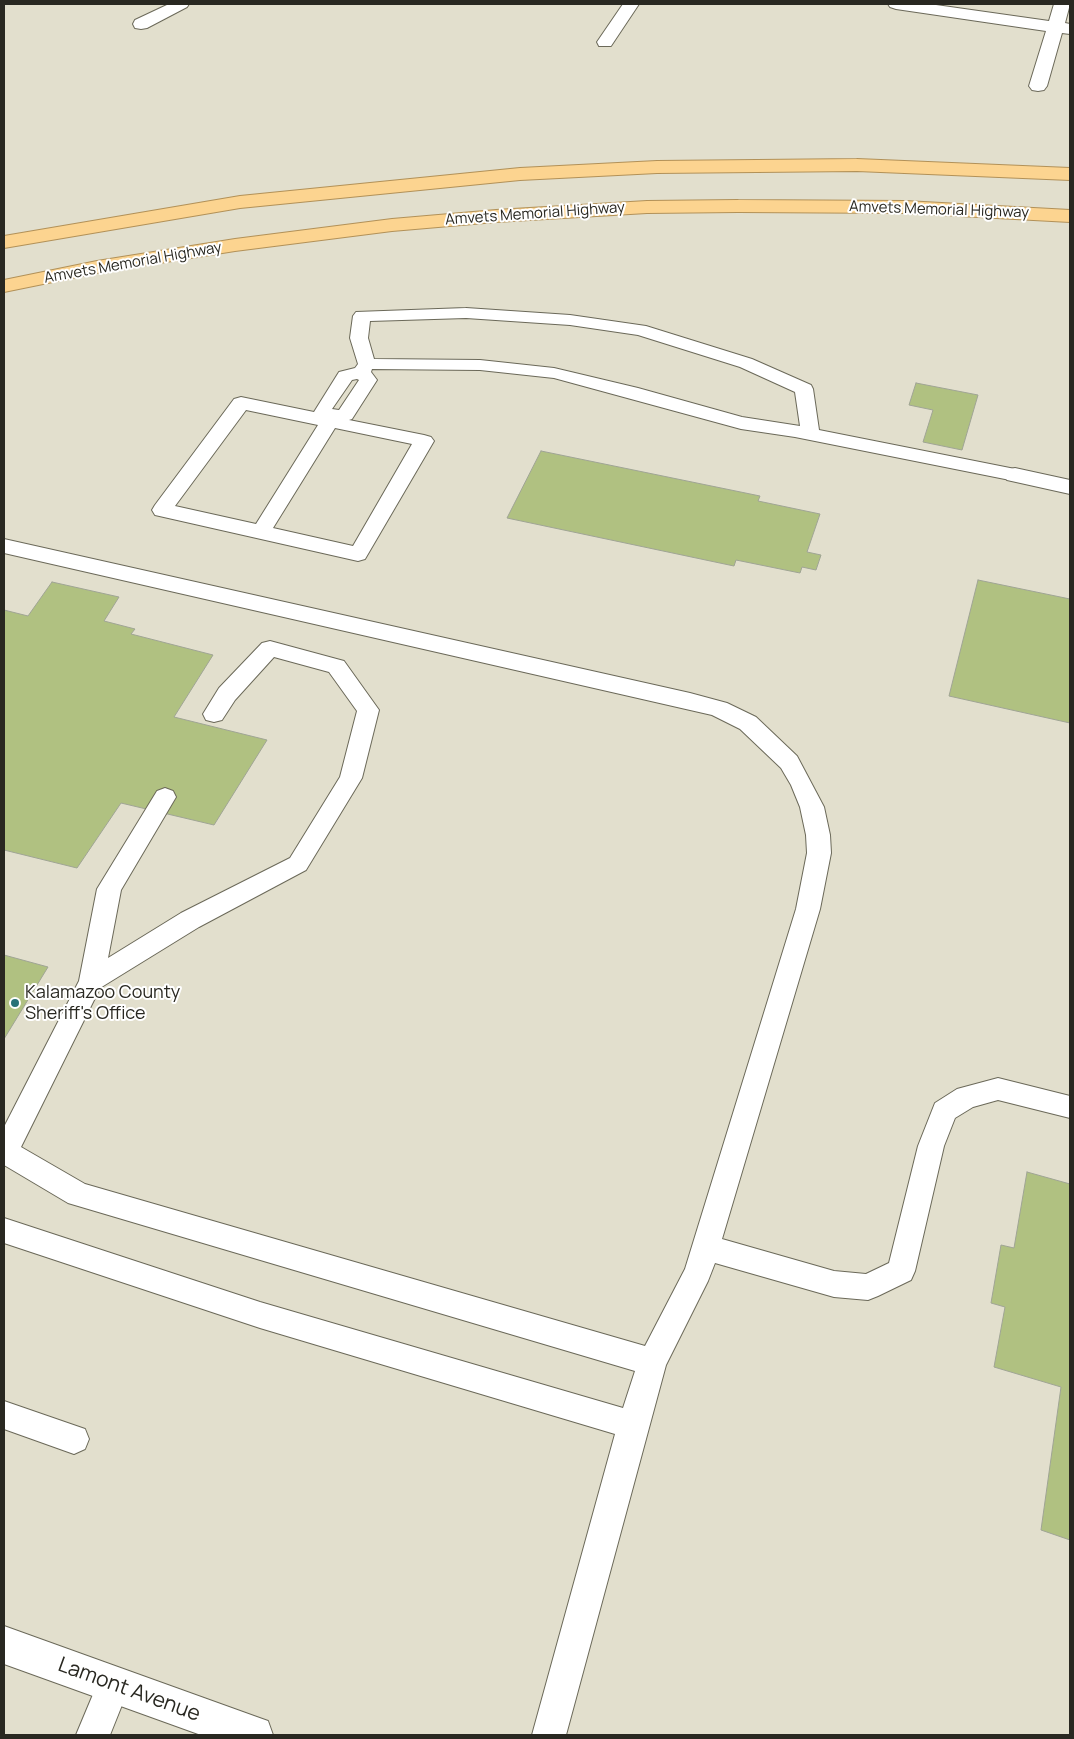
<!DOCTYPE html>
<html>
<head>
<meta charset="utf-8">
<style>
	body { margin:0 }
	#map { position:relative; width:1074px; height:1739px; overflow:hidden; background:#e2dfcd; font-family:Manrope,sans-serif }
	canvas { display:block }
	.frame { position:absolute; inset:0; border:5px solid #292821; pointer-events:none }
</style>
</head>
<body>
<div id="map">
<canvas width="1074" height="1739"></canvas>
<div class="frame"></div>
</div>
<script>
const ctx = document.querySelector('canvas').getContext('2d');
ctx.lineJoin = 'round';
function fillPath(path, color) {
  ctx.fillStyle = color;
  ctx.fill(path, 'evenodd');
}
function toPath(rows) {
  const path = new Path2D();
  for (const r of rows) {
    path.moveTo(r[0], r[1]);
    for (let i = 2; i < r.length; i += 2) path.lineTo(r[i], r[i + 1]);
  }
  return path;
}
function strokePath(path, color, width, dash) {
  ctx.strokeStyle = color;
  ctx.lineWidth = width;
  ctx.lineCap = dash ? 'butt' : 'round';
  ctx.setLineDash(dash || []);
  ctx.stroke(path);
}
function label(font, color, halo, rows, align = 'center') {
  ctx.font = font + ' Manrope,sans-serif';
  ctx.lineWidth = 4;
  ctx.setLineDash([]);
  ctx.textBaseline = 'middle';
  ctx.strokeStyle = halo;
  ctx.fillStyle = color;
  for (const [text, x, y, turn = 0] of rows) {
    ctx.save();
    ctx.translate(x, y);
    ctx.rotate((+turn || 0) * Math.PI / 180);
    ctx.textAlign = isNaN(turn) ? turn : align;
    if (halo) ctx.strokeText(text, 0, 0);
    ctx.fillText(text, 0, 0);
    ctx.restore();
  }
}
const building = toPath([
	[916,383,978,395,962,450,923,442,933,410,909,405,916,383],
	[541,451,760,496,758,501,820,514,807,552,821,555,816,570,802,567,800,573,736,560,734,566,507,518,541,451],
	[978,580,1070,599,1070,723,949,696,978,580],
	[52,582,119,597,104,621,135,629,131,634,213,655,174,717,267,740,214,825,121,803,77,868,4,850,4,610,28,616,52,582],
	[4,955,48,967,4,1039,4,955],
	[1027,1172,1070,1184,1070,1540,1041,1530,1061,1387,994,1367,1005,1307,991,1303,1001,1245,1014,1248,1027,1172]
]);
fillPath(building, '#b0c181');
strokePath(building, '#9fa494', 1);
const service = toPath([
	[466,308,570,315,646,326,752,359,811,385,813,389,819,430,1015,469,1022,471,1025,475,1022,479,1015,481,795,437,741,429,554,378,480,370,372,369,371,372,377,380,352,419,349,420,424,435,431,437,434,441,365,559,358,561,155,515,152,510,155,505,234,399,241,397,314,412,339,372,355,368,358,364,350,338,353,316,356,312,466,308],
	[466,318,570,325,638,335,740,367,795,392,800,426,742,417,638,388,554,368,480,360,374,359,368,338,370,321,466,318],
	[357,379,359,380,339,410,332,409,352,380,357,379],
	[246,410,318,425,256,524,175,506,246,410],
	[335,428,412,444,353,546,273,528,335,428],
	[4,539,690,693,727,703,756,717,797,756,824,807,830,835,831,853,820,909,722,1239,834,1271,866,1274,889,1263,918,1146,935,1103,957,1089,998,1078,1070,1096,1070,1118,998,1100,973,1107,955,1118,944,1146,915,1271,911,1280,878,1296,868,1300,834,1297,715,1263,708,1281,666,1365,566,1735,532,1735,615,1434,260,1328,4,1243,4,1218,260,1302,623,1408,635,1371,68,1203,4,1165,4,1127,79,981,97,889,157,791,165,788,173,791,176,797,121,890,108,958,181,913,290,858,340,777,357,711,329,672,274,657,235,700,222,720,214,722,206,720,203,714,219,688,262,643,270,641,344,661,379,710,362,778,306,870,199,927,100,988,21,1147,85,1184,645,1346,685,1269,796,909,807,853,806,835,800,807,791,785,781,768,740,729,712,715,4,553,4,539],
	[4,1401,85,1429,89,1439,85,1449,74,1454,4,1429,4,1401],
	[114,1669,126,1673,130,1685,110,1735,76,1735,102,1673,114,1669]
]);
const minor = toPath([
	[169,4,189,4,187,7,147,28,141,29,135,28,133,24,135,20,169,4],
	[623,4,639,4,611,46,599,46,597,42,623,4],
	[888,4,929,4,1049,21,1054,4,1070,4,1065,23,1070,24,1070,34,1062,33,1047,86,1044,90,1038,91,1032,90,1029,86,1046,31,896,9,890,7,888,4],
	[1015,468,1070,480,1070,494,1007,480,1004,475,1007,470,1015,468],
	[4,1626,254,1716,268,1721,273,1735,201,1735,4,1664,4,1626]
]);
const trunk = toPath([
	[857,159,1070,168,1070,180,857,171,657,173,520,180,240,208,4,248,4,236,240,196,520,168,657,161,857,159],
	[738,200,905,201,1070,210,1070,222,905,213,738,212,647,213,496,222,392,231,235,251,97,273,4,292,4,280,97,261,235,239,392,219,496,210,647,201,738,200]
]);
strokePath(service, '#6b6959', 2);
strokePath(minor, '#6b6959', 2);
strokePath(trunk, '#b29158', 2);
fillPath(service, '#fff');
fillPath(minor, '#fff');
fillPath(trunk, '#fcd490');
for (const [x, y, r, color] of [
	[15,1003,5,"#287278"]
]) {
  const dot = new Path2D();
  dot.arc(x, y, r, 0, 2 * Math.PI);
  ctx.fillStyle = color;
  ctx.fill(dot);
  strokePath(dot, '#fff', 2);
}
label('15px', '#292821', '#fff', [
	["Amvets Memorial Highway",939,210,2],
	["Amvets Memorial Highway",535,214,-4],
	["Amvets Memorial Highway",133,263,-10]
]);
label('18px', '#292821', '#fff', [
	["Kalamazoo County",25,993],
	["Sheriff's Office",25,1014]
], 'left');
label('21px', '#292821', '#fff', [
	["Lamont Avenue",129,1690,20]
]);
</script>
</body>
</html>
